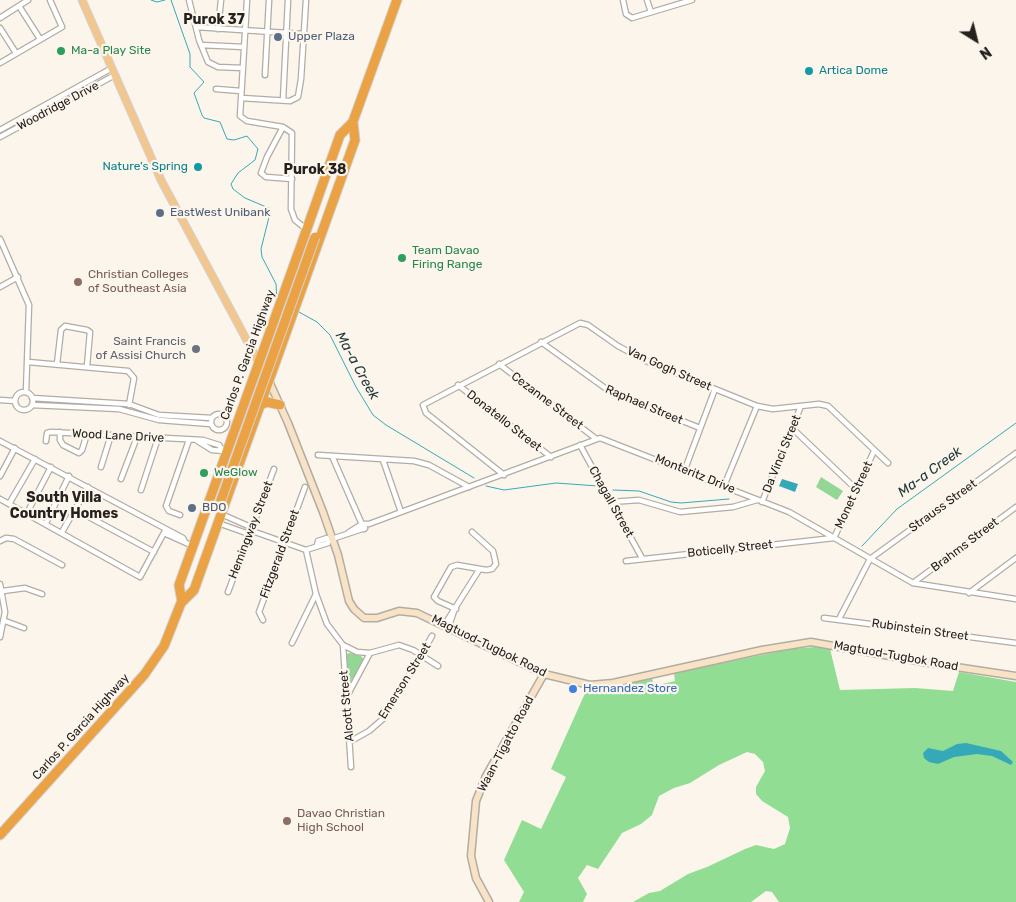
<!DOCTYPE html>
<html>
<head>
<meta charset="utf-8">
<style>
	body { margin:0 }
	#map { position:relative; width:1016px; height:902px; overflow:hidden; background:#fcf5ec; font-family:Rubik,sans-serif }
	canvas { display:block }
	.north { position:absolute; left:951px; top:15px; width:50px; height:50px; -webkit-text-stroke:4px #fcf5ec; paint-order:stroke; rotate:144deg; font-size:14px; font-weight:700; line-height:20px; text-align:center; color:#24211e }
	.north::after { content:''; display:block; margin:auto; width:18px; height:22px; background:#24211e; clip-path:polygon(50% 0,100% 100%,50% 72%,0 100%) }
</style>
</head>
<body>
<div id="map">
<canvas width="1016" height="902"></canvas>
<div class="north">N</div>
</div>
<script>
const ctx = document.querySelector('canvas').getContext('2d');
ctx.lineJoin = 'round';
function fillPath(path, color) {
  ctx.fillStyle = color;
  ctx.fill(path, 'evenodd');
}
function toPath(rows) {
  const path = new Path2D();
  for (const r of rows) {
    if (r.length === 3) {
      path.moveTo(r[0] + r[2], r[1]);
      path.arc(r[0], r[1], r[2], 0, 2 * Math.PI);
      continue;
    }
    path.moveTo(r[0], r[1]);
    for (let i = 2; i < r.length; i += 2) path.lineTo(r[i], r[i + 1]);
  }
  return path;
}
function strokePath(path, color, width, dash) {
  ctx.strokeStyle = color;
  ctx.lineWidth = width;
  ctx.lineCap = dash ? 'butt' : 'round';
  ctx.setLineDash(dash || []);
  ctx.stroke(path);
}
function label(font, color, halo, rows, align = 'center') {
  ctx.font = font + ' Rubik,sans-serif';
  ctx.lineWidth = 4.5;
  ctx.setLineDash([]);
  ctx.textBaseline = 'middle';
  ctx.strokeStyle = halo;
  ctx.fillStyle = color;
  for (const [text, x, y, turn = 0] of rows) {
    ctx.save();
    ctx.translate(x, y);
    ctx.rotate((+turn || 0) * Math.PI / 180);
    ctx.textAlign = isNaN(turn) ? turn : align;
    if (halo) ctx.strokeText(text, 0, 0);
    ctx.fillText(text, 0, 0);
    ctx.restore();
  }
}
fillPath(toPath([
	[821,477,843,491,837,500,816,487],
	[350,653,361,656,364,660,349,684,347,681,345,659,346,654]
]), '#92d794');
fillPath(toPath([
	[815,647,830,649,840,690,915,688,953,691,959,672,1016,682,1016,902,779,902,772,892,766,891,751,902,633,902,649,893,660,891,688,874,707,867,745,849,756,845,774,849,785,844,790,828,788,817,762,801,756,794,756,787,765,771,763,762,755,754,747,752,719,765,690,783,674,788,659,796,652,815,641,824,622,833,598,869,587,865,578,878,587,894,583,902,519,902,524,892,504,860,522,820,541,829,566,777,551,769,587,689,607,689,652,678,654,686,675,681,674,673,790,649]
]), '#91dd93');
fillPath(toPath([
	[782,479,798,484,795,492,779,486],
	[966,743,1001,751,1013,762,1011,765,992,756,977,754,954,757,938,764,929,762,924,758,923,753,928,748,943,751,957,744]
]), '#36a9b8');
strokePath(toPath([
	[151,0,157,2,165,0],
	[171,0,190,54,190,67,204,82,194,93,202,115,204,118,220,122,227,139,234,140,247,136,258,149,255,160,238,173,231,184,233,189,245,198,271,209,261,249,262,257,276,284,277,301],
	[299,312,317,322,330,335,356,387,373,415,386,425,474,478],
	[486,486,504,490,556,483,598,486],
	[613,490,639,491,671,502,681,503,729,499],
	[862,546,897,509,1016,423]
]), '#36a9b8', 1);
const street = toPath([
	[189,0,199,40,208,62,218,67,243,68],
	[247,0,240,116,247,121,283,127,292,133,291,209,295,220,306,229],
	[623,0,626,14,632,18,692,0],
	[647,0,651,12],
	[19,6,40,39],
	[0,18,28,0],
	[196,27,303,34],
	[0,28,16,53],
	[218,29,221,0],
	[201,45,244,47],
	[0,63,62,27,50,0],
	[265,75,269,0],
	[216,89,241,91],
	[241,98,290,101,298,97,301,79,306,0],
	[283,100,288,0],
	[283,127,267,157,261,173,266,177,292,179],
	[0,130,112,68],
	[0,137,115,75],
	[0,239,29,305,26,392],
	[0,287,18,277],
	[541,342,612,393,700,428],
	[28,362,128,371,134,378,129,405],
	[57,364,61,330,65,326,87,330,90,332,87,366],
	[499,364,595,438],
	[458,385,551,457],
	[24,401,9],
	[32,398,129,404,159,415,212,418],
	[0,400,15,401],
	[32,405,119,409,159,420,211,424],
	[219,422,8],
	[793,429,856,489],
	[60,432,60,440,63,445,79,453,82,450,87,434],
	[196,440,212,450,224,451],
	[0,441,183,538,185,542],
	[46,441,47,433,51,432,203,440,219,445,223,451],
	[580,445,642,558],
	[318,455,414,461,429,465,469,487],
	[332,456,364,529],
	[383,460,401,512],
	[101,467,111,435],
	[685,469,715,389],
	[504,475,426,413,423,405,580,323,588,325,618,346,646,361,757,406,773,409,819,404,828,406,888,463],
	[0,476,15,448],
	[121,479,137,437],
	[724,486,757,406],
	[141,490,158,438],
	[0,499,140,577,166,529],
	[611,502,639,500,680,512,733,507,757,500],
	[762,502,801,406],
	[9,504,35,459],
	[74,509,154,552],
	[27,513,51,467],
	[221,514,253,528],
	[180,515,169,511,166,506,189,440],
	[46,523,69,476],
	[218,523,249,534,255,532,306,550,328,543,329,540],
	[62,532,88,487],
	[164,533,193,546],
	[348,533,362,524,369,524,600,438,789,512,913,583,1016,599],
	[0,541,6,538,14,539,62,565],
	[317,545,318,541,327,538,329,540,365,528],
	[306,550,316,594,327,624,343,645,357,652,370,653,399,645,413,650,438,666],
	[626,561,834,538,874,451],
	[913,583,1016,507],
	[0,584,5,612,0,637],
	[3,591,25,588,42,594],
	[228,592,274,469],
	[969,593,1016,558],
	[456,609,438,601,434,597,451,567,457,565,486,570,492,569,496,564,493,551,472,532],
	[824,618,1016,643],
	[839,619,870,559,1016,453],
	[263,620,259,612,305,487],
	[5,621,24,628],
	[445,624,479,570],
	[449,626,454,611],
	[292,643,316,594],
	[343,645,351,767],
	[346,698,370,653],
	[351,741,369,731,384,718,432,636]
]);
const secondary = toPath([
	[269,381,288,423,323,512,338,555,349,601,354,609,364,618,377,618,399,611,417,613,544,674,590,685,613,683,762,650,811,642,923,662,1016,676],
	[489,902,476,878,471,856,476,801,486,776,544,674]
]);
const primary = toPath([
	[82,0,161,180,266,376]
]);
const highway = toPath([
	[351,127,397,0],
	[260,405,267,402,280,405],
	[182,602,179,585,304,237,340,135,353,122],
	[182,602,194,590,355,140,353,122],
	[0,835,144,675,164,646,183,598]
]);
strokePath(street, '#b2aca3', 7);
strokePath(secondary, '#b2aca3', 9);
strokePath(primary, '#d3d3d2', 9);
strokePath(highway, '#d3d3d2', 11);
strokePath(street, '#fff', 4.5);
strokePath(secondary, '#f9e3c7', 6);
strokePath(primary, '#f2c78f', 7);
strokePath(highway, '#eaa244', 9);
const highwayBridge = toPath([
	[220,503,315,237]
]);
strokePath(highwayBridge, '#d3d3d2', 11, []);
strokePath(highwayBridge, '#eaa244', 9);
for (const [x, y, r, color] of [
	[278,37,5,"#5c6f8a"],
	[61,51,5,"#2e9e5b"],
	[809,71,5,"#0f9aa8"],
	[198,167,5,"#0f9aa8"],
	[160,213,5,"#5c6f8a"],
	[402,258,5,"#2e9e5b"],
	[78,282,5,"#8d6e63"],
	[196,349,5,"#6b7280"],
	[204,473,5,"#2e9e5b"],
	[192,508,5,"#5c6f8a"],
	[573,689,5,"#3f7fe0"],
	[287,821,5,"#8d6e63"]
]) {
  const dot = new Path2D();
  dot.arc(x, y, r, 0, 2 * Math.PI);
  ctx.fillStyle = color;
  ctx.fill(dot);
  strokePath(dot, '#fcf5ec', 2);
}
label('12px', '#4e5e75', '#fcf5ec', [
	["Upper Plaza",288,37],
	["EastWest Unibank",170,213],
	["BDO",202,508]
], 'left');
label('12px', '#27864d', '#fcf5ec', [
	["Ma-a Play Site",71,51],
	["Team Davao",412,251],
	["Firing Range",412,265],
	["WeGlow",214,473]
], 'left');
label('12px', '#0d838f', '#fcf5ec', [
	["Artica Dome",819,71],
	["Nature's Spring",188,167,"right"]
], 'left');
label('12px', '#24211e', '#fcf5ec', [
	["Woodridge Drive",58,106,-28],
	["Carlos P. Garcia Highway",248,355,-70],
	["Van Gogh Street",669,369,24],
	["Cezanne Street",547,401,37],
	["Raphael Street",644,405,23],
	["Donatello Street",504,421,38],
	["Wood Lane Drive",118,436,3],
	["Da Vinci Street",782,454,-68],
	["Monteritz Drive",695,474,22],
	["Monet Street",854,495,-65],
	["Chagall Street",611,502,61],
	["Strauss Street",943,506,-36],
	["Hemingway Street",251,530,-69],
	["Brahms Street",965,545,-37],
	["Boticelly Street",730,549,-6],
	["Fitzgerald Street",280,554,-70],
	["Rubinstein Street",920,630,8],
	["Magtuod-Tugbok Road",489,646,26],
	["Magtuod-Tugbok Road",896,656,10],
	["Emerson Street",405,681,-58],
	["Alcott Street",347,706,-95],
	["Carlos P. Garcia Highway",81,727,-48],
	["Waan-Tigatto Road",506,744,-62]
]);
label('12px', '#785e54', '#fcf5ec', [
	["Christian Colleges",88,275],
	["of Southeast Asia",88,289],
	["Davao Christian",297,814],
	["High School",297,828]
], 'left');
label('12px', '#5b616d', '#fcf5ec', [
	["Saint Francis",186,342],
	["of Assisi Church",186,356]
], 'right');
label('12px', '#366cbe', '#fcf5ec', [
	["Hernandez Store",583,689]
], 'left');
label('bold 14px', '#24211e', '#fcf5ec', [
	["Purok 37",214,20],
	["Purok 38",315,170],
	["South Villa",64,498],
	["Country Homes",64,514]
]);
label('italic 14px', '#1f383b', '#fcf5ec', [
	["Ma-a Creek",357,366,61],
	["Ma-a Creek",930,472,-36]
]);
</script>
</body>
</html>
